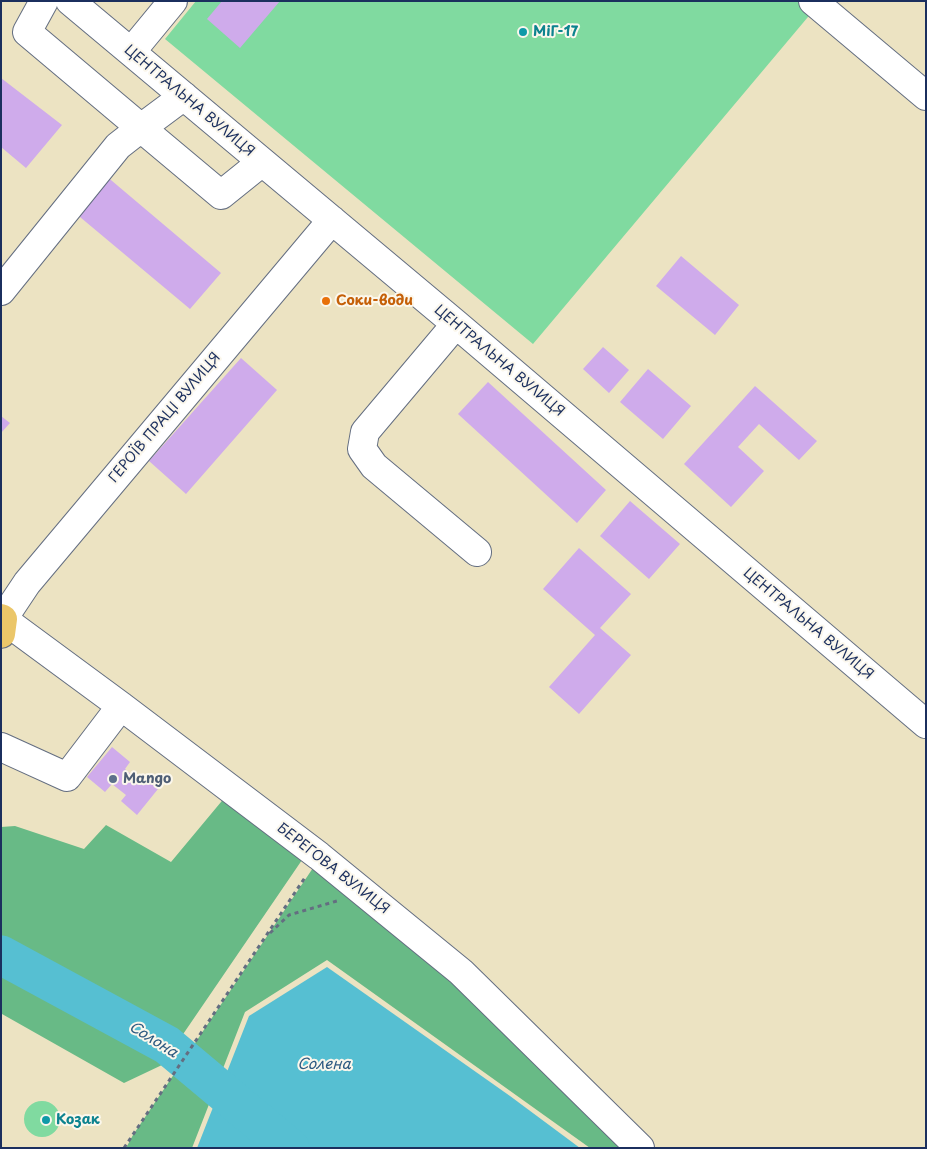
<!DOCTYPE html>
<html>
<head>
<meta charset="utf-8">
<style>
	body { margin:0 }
	#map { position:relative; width:927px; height:1149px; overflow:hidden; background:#ece3c2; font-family:"Playpen Sans",sans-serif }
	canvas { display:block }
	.frame { position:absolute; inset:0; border:2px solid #1b2f5e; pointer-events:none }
</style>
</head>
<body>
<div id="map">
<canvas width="927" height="1149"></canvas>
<div class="frame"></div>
</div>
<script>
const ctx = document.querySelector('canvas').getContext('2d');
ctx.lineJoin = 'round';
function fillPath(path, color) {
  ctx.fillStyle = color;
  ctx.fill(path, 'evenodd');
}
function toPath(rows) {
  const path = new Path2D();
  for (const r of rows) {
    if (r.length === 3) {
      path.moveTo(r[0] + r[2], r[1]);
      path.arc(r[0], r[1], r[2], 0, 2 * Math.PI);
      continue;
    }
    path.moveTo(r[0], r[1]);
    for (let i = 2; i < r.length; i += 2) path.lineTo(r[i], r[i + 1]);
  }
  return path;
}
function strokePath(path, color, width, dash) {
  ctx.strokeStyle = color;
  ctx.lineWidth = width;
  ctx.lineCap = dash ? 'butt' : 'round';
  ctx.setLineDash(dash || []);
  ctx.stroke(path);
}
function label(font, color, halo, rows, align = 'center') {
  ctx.font = font + ' "Playpen Sans",sans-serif';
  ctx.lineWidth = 4;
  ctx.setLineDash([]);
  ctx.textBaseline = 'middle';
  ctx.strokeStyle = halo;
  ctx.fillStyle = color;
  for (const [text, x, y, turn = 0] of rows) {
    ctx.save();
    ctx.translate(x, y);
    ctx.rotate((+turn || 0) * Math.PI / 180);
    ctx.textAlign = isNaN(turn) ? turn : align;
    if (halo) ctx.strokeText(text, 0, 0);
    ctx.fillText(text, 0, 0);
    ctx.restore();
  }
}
fillPath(toPath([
	[196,1,801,1,813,11,533,344,165,39],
	[42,1119,18]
]), '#80daa0');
fillPath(toPath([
	[226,796,302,860,162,1065,124,1083,2,1014,1,827,15,826,84,849,106,825,171,862],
	[317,862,397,927,631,1148,590,1148,327,960,245,1012,192,1148,126,1148,133,1135]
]), '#68ba86');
fillPath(toPath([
	[327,967,510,1096,580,1148,197,1148,249,1016]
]), '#56bfd2');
strokePath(toPath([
	[1,955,167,1045,290,1148]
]), '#56bfd2', 39);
fillPath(toPath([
	[222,1,280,1,240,48,207,19],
	[1,78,62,125,26,168,1,147],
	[105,175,221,273,190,309,74,212],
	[681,256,739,305,715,335,656,286],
	[603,347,629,370,609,393,583,369],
	[241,358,277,390,186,494,149,461],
	[648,369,691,406,663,439,620,402],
	[488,382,606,490,577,523,458,414],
	[755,386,817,441,799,460,759,424,738,447,764,471,731,507,684,464],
	[1,416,10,423,1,433],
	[630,501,680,544,649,579,600,536],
	[579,548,631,594,600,628,631,655,579,714,549,687,595,635,543,589],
	[112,747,130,762,125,769,139,781,143,777,158,789,137,815,121,801,126,795,112,784,105,792,87,777]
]), '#cfabeb');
const minor = toPath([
	[44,1,27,32,141,128,184,96],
	[70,1,456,324,926,724],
	[813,1,926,96],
	[131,52,173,1],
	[332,220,27,583,3,619,121,706,319,856,461,972,640,1148],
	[1,291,118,146,141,128,221,195,262,162],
	[456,324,365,432,362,449,374,466,477,552],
	[1,747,67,777,121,706]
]);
const major = toPath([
	[1,618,3,619,1,634]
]);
strokePath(minor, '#646e81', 30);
strokePath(major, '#646e81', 30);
strokePath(toPath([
	[270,933,289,915,337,901],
	[124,1148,306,876]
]), '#646e81', 3, [4, 4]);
strokePath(minor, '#fff', 28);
strokePath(major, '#ebc669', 28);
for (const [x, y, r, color] of [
	[523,32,5,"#0f9aa8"],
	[326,301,5,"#e8710a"],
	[113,779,5,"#5c6f8a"],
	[46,1120,5,"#0f9aa8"]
]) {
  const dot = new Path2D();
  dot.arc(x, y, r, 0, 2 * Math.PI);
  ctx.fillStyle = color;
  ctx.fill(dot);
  strokePath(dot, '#fbf7ec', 2);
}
label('bold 14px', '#0d838f', '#fbf7ec', [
	["МіГ-17",533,32],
	["Козак",56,1120]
], 'left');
label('14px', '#1b2f5e', '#fbf7ec', [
	["ЦЕНТРАЛЬНА ВУЛИЦЯ",189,101,40],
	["ЦЕНТРАЛЬНА ВУЛИЦЯ",499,361,40],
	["ГЕРОЇВ ПРАЦІ ВУЛИЦЯ",165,418,-50],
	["ЦЕНТРАЛЬНА ВУЛИЦЯ",808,624,40],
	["БЕРЕГОВА ВУЛИЦЯ",333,869,38]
]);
label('bold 14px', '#c56008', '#fbf7ec', [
	["Соки-води",336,301]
], 'left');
label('bold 14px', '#4e5e75', '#fbf7ec', [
	["Mango",123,779]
], 'left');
label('italic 15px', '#2d5a81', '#fbf7ec', [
	["Солона",153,1040,32],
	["Солена",324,1065]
]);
</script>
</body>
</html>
